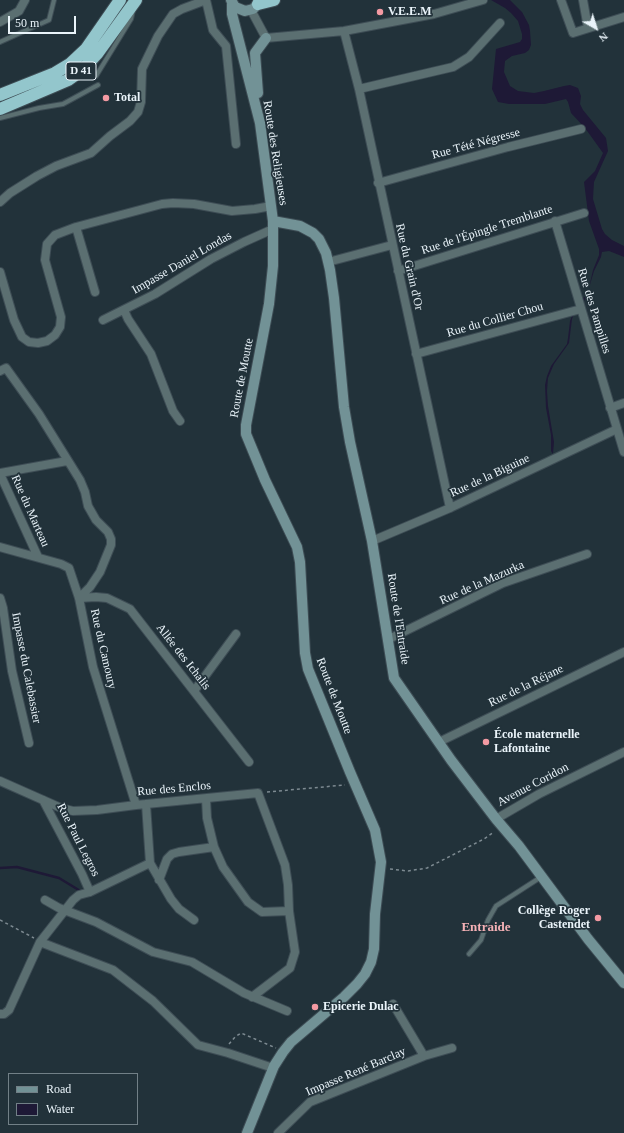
<!DOCTYPE html>
<html>
<head>
<meta charset="utf-8">
<style>
	body { margin:0 }
	#map { position:relative; width:624px; height:1133px; overflow:hidden; background:#22323a; font-family:"Times New Roman",serif }
	canvas { display:block }
	.legend { position:absolute; left:8px; top:1073px; width:130px; height:52px; box-sizing:border-box; background:#22323a; border:1px solid #728087; margin:0; padding:5px 7px; list-style:none; font-size:12px; color:#eaf4fa }
	.legend li { display:flex; align-items:center; gap:8px; height:20px }
	.legend b { width:20px; border:1px solid #728087 }
	.north { position:absolute; left:576px; top:8px; width:40px; height:40px; -webkit-text-stroke:3px #22323a; paint-order:stroke; rotate:141deg; font-size:11px; font-weight:700; line-height:16px; text-align:center; color:#eaf4fa }
	.north::after { content:''; display:block; margin:auto; width:14px; height:18px; background:#eaf4fa; clip-path:polygon(50% 0,100% 100%,50% 72%,0 100%) }
	.scale { position:absolute; left:8px; top:16px; width:68px; height:18px; box-sizing:border-box; border:2px solid #eaf4fa; border-top:0; padding-left:5px; font-size:12px; line-height:14px; white-space:nowrap; color:#eaf4fa; -webkit-text-stroke:3px #22323a; paint-order:stroke }
</style>
</head>
<body>
<div id="map">
<canvas width="624" height="1133"></canvas>
<ul class="legend">
<li><b style="height:5px;background:#729296"></b>Road</li>
<li><b style="height:11px;background:#1e1936"></b>Water</li>
</ul>
<div class="north">N</div>
<div class="scale">50 m</div>
</div>
<script>
const ctx = document.querySelector('canvas').getContext('2d');
ctx.lineJoin = 'round';
function fillPath(path, color) {
  ctx.fillStyle = color;
  ctx.fill(path, 'evenodd');
}
function toPath(rows) {
  const path = new Path2D();
  for (const r of rows) {
    path.moveTo(r[0], r[1]);
    for (let i = 2; i < r.length; i += 2) path.lineTo(r[i], r[i + 1]);
  }
  return path;
}
function strokePath(path, color, width, dash) {
  ctx.strokeStyle = color;
  ctx.lineWidth = width;
  ctx.lineCap = dash ? 'butt' : 'round';
  ctx.setLineDash(dash || []);
  ctx.stroke(path);
}
function label(font, color, halo, rows, align = 'center') {
  ctx.font = font + ' "Times New Roman",serif';
  ctx.lineWidth = 3.5;
  ctx.setLineDash([]);
  ctx.textBaseline = 'middle';
  ctx.strokeStyle = halo;
  ctx.fillStyle = color;
  for (const [text, x, y, turn = 0] of rows) {
    ctx.save();
    ctx.translate(x, y);
    ctx.rotate((+turn || 0) * Math.PI / 180);
    ctx.textAlign = isNaN(turn) ? turn : align;
    if (halo) ctx.strokeText(text, 0, 0);
    ctx.fillText(text, 0, 0);
    ctx.restore();
  }
}
fillPath(toPath([
	[491,0,510,0,522,12,529,25,530,31,531,45,529,50,525,53,512,56,505,61,504,72,510,86,518,91,534,93,544,91,564,86,570,85,578,88,581,96,580,104,583,110,606,138,608,151,594,182,593,199,602,229,605,234,612,240,624,246,624,257,609,251,602,252,601,257,594,271,586,298,574,314,572,319,569,343,554,364,548,378,547,391,548,406,554,442,553,454,551,451,551,435,546,408,545,385,547,376,551,366,567,344,568,338,570,321,573,313,588,292,593,270,599,255,599,249,589,221,584,182,595,171,603,153,585,128,571,113,568,102,566,99,545,104,509,104,498,102,492,89,496,49,520,42,522,39,522,34,518,21,511,13,505,8]
]), '#1e1936');
strokePath(toPath([
	[0,868,17,867,59,878,82,892]
]), '#1e1936', 2.5);
const lane = toPath([
	[0,42,49,20,54,0],
	[96,76,131,19,133,10],
	[0,118,39,108,63,104,98,85],
	[469,954,481,940,488,920,496,906,541,877]
]);
const street = toPath([
	[206,0,213,30,226,46,236,144],
	[561,0,573,33,624,17],
	[583,0,588,28],
	[251,10,266,38,344,31,434,14,483,0],
	[0,22,19,11,25,0],
	[344,31,359,89,450,508],
	[359,89,453,67,469,57,500,23],
	[378,183,508,147,581,129],
	[0,202,10,193,37,176,56,166,91,153,110,136,130,121,138,112,141,102,142,69,158,36,173,14,182,9,206,0],
	[555,221,624,452],
	[76,227,95,292],
	[328,262,392,245],
	[398,271,584,213],
	[0,272,14,320,22,337,29,342,38,343,47,341,55,335,60,327,61,317,45,260,47,244,55,235,76,227,162,204,173,203,194,204,232,211,255,209,271,206],
	[124,310,128,319,151,354,173,411,180,421],
	[103,320,155,294,211,259,244,242,273,229],
	[416,354,581,309],
	[0,371,6,368,39,414,80,480,85,492,88,506,96,520,108,532,111,539,111,545,100,572,90,587,79,598],
	[610,408,624,403],
	[0,473,67,461],
	[0,474,38,557],
	[372,541,450,508,617,429],
	[0,547,61,564,69,568,79,598,93,667,136,805],
	[0,598,3,608,12,671,29,743],
	[79,598,96,597,107,598,130,609,249,762],
	[389,639,503,583,587,554],
	[194,691,236,634],
	[439,742,624,652],
	[0,781,61,808,73,811,97,810,136,805,258,793,285,865,288,885,289,911,295,952,290,968,252,997],
	[206,799,207,818,214,847,223,867,248,902,262,912,289,911],
	[43,800,82,874,90,892],
	[146,804,150,863,171,899,179,909,194,920],
	[496,819,539,794,624,752],
	[159,880,167,859,172,854,179,852,214,847],
	[45,900,59,908,96,922,153,952,192,962,244,993,287,1011],
	[40,942,113,970,153,1001,198,1045,228,1053,273,1068],
	[393,1004,424,1056],
	[0,1014,4,1014,9,1010,40,942,73,900,79,895,90,892,150,863],
	[278,1133,310,1102,424,1056,452,1048]
]);
const secondary = toPath([
	[231,0,235,7,245,11,253,9,258,4,259,0],
	[232,4,232,14,260,123,273,221,273,266,269,304,246,425,246,434,265,480,297,547,300,562,305,653,308,669,350,772,375,830,381,862,375,914,374,949,371,962,365,974,357,984,344,997,291,1042,283,1052,274,1066,247,1133],
	[258,93,255,53,266,38],
	[273,221,300,226,313,233,319,239,326,253,330,270,334,298,344,407,350,442,372,541,394,678,451,760,496,819,519,846,588,939,624,983]
]);
const highway = toPath([
	[258,4,274,0],
	[0,95,55,73,70,64,86,49,120,0],
	[0,109,54,86,68,80,82,70,97,54,136,0]
]);
strokePath(lane, '#3e4d55', 6);
strokePath(street, '#3e4d55', 10);
strokePath(secondary, '#3e4d55', 12);
strokePath(highway, '#3e4d55', 14);
strokePath(toPath([
	[267,792,345,785],
	[390,869,408,871,427,868,484,839,494,832],
	[0,920,34,938],
	[229,1044,235,1037,241,1033,276,1048]
]), '#7d8a91', 1.5, [3, 3]);
strokePath(lane, '#5b6f71', 4);
strokePath(street, '#5b6f71', 8);
strokePath(secondary, '#729296', 10);
strokePath(highway, '#93c6cc', 12);
for (const [x, y, r, color] of [
	[380,12,4,"#f49aa3"],
	[106,98,4,"#f49aa3"],
	[486,742,4,"#f49aa3"],
	[598,918,4,"#f49aa3"],
	[315,1007,4,"#f49aa3"]
]) {
  const dot = new Path2D();
  dot.arc(x, y, r, 0, 2 * Math.PI);
  ctx.fillStyle = color;
  ctx.fill(dot);
  strokePath(dot, '#22323a', 1.5);
}
for (const [x, y, w] of [
	[81,71,30]
]) {
  const box = new Path2D();
  box.roundRect(x - w / 2, y - 9, w, 18, 3);
  ctx.fillStyle = '#22323a';
  ctx.fill(box);
  strokePath(box, '#eaf4fa', 1);
}
label('bold 11px', '#eaf4fa', null, [
	["D 41",81,71]
]);
label('bold 12px', '#eaf4fa', '#22323a', [
	["V.E.E.M",388,12],
	["Total",114,98],
	["École maternelle",494,735],
	["Lafontaine",494,749],
	["Collège Roger",590,911,"right"],
	["Castendet",590,925,"right"],
	["Epicerie Dulac",323,1007]
], 'left');
label('12px', '#eaf4fa', '#22323a', [
	["Rue Tété Négresse",476,144,-15],
	["Route des Religieuses",275,153,81],
	["Rue de l'Épingle Tremblante",487,230,-18],
	["Impasse Daniel Londas",182,263,-30],
	["Rue du Grain d'Or",409,267,77],
	["Rue des Pampilles",594,311,73],
	["Rue du Collier Chou",495,320,-16],
	["Route de Moutte",242,378,-79],
	["Rue de la Biguine",490,476,-25],
	["Rue du Marteau",30,511,66],
	["Rue de la Mazurka",482,583,-24],
	["Route de l'Entraide",398,619,81],
	["Rue du Camoury",103,649,77],
	["Allée des Ichalis",183,657,52],
	["Impasse du Calebassier",26,668,79],
	["Rue de la Réjane",526,686,-26],
	["Route de Moutte",334,696,69],
	["Avenue Coridon",533,785,-28],
	["Rue des Enclos",174,789,-5],
	["Rue Paul Legros",78,840,63],
	["Impasse René Barclay",356,1072,-23]
]);
label('bold 13px', '#f5b1b6', '#22323a', [
	["Entraide",486,928]
]);
</script>
</body>
</html>
